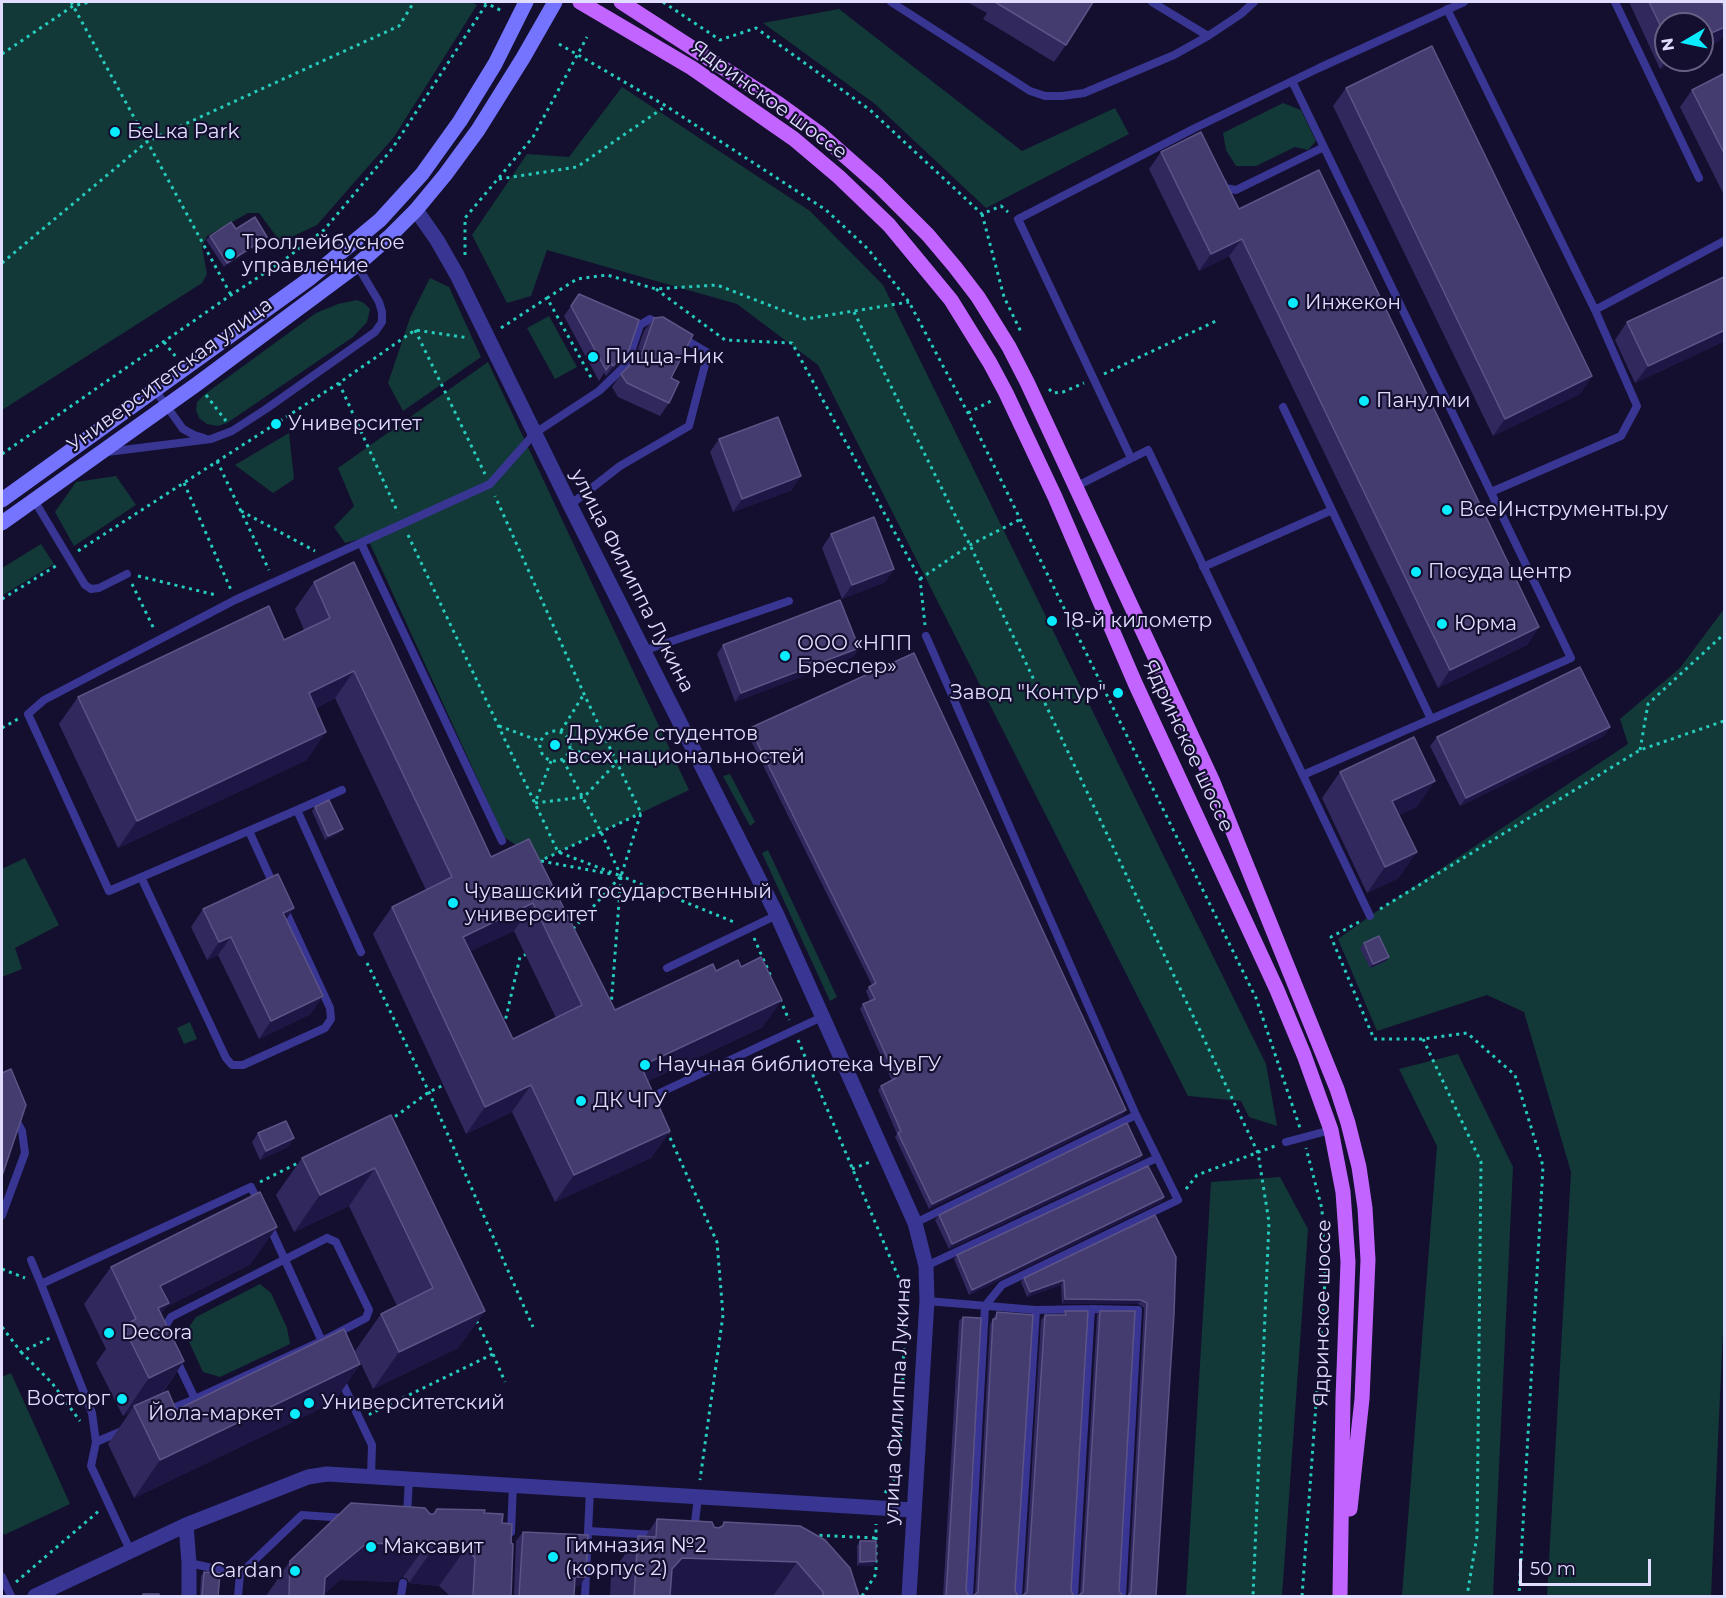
<!DOCTYPE html>
<html>
<head>
<meta charset="utf-8">
<style>
	body { margin:0 }
	#map { position:relative; width:1726px; height:1598px; overflow:hidden; background:#140f2f; font-family:Montserrat,sans-serif }
	canvas { display:block }
	.frame { position:absolute; inset:0; border:3px solid #e0ddff; pointer-events:none }
	.north { position:absolute; left:1654px; top:12px; width:60px; height:60px; box-sizing:border-box; background:#140f2f; border:2px solid #666182; border-radius:50%; rotate:261deg; font-size:16px; font-weight:700; line-height:24px; text-align:center; color:#e0ddff }
	.north::after { content:''; display:block; margin:auto; width:21px; height:27px; background:#09ecff; clip-path:polygon(50% 0,100% 100%,50% 72%,0 100%) }
	.scale { position:absolute; left:1519px; top:1559px; width:132px; height:27px; box-sizing:border-box; border:3px solid #e0ddff; border-top:0; padding-left:8px; font-size:18px; line-height:21px; white-space:nowrap; color:#e0ddff; -webkit-text-stroke:4px #140f2f; paint-order:stroke }
</style>
</head>
<body>
<div id="map">
<canvas width="1726" height="1598"></canvas>
<div class="frame"></div>
<div class="north">N</div>
<div class="scale">50 m</div>
</div>
<script>
const ctx = document.querySelector('canvas').getContext('2d');
ctx.lineJoin = 'round';
function fillPath(path, color) {
  ctx.fillStyle = color;
  ctx.fill(path, 'evenodd');
}
function toPath(rows) {
  const path = new Path2D();
  for (const r of rows) {
    if (r.length === 3) {
      path.moveTo(r[0] + r[2], r[1]);
      path.arc(r[0], r[1], r[2], 0, 2 * Math.PI);
      continue;
    }
    path.moveTo(r[0], r[1]);
    for (let i = 2; i < r.length; i += 2) path.lineTo(r[i], r[i + 1]);
  }
  return path;
}
function strokePath(path, color, width, dash) {
  ctx.strokeStyle = color;
  ctx.lineWidth = width;
  ctx.lineCap = dash ? 'butt' : 'round';
  ctx.setLineDash(dash || []);
  ctx.stroke(path);
}
function label(font, color, halo, rows, align = 'center') {
  ctx.font = font + ' Montserrat,sans-serif';
  ctx.lineWidth = 4.5;
  ctx.setLineDash([]);
  ctx.textBaseline = 'middle';
  ctx.strokeStyle = halo;
  ctx.fillStyle = color;
  for (const [text, x, y, turn = 0] of rows) {
    ctx.save();
    ctx.translate(x, y);
    ctx.rotate((+turn || 0) * Math.PI / 180);
    ctx.textAlign = isNaN(turn) ? turn : align;
    if (halo) ctx.strokeText(text, 0, 0);
    ctx.fillText(text, 0, 0);
    ctx.restore();
  }
}
fillPath(toPath([
	[2,2,471,2,477,5,394,137,317,225,285,240,279,240,259,213,248,213,207,236,202,247,207,274,202,283,2,410],
	[839,9,1022,151,1115,108,1129,134,986,208,875,104,763,23],
	[622,87,810,211,883,285,1266,1064,1277,1126,1249,1117,1241,1101,1188,1096,818,365,737,304,547,250,531,296,507,303,472,235,527,154,569,157],
	[1283,103,1301,110,1316,141,1308,150,1295,147,1256,166,1236,166,1226,150,1223,133],
	[430,278,449,287,481,357,403,411,388,383,410,318],
	[357,300,364,303,370,309,367,322,353,337,227,423,218,426,207,424,199,418,196,410,197,402,205,394,316,313,338,304],
	[549,316,577,367,555,379,527,328],
	[488,362,689,790,540,861,504,837,367,537,345,543,334,527,354,506,338,468],
	[289,433,294,479,273,493,235,465],
	[116,476,136,505,74,546,55,512,76,482],
	[41,544,54,564,3,595,2,568],
	[1724,609,1724,1306,1711,1596,1547,1596,1571,1172,1524,1012,1487,995,1377,1031,1338,939,1370,916,1628,744,1620,719,1680,668],
	[730,774,755,822,750,826,723,776],
	[768,850,837,997,830,1001,762,853],
	[25,858,59,925,15,948,22,969,2,977,2,869],
	[190,1022,197,1039,184,1044,177,1028],
	[1458,1054,1513,1167,1493,1596,1402,1596,1437,1146,1399,1069],
	[1280,1177,1308,1229,1282,1596,1186,1596,1211,1182],
	[260,1284,271,1293,287,1328,290,1344,220,1377,203,1372,185,1333,196,1317],
	[11,1373,70,1504,4,1535,2,1529,2,1377]
]), '#123937');
strokePath(toPath([
	[71,2,231,295],
	[484,2,502,11],
	[663,2,720,40,756,28,870,110,982,214,1001,206,1008,212],
	[559,44,666,106,826,210,868,249,909,302,968,413,1256,998,1300,1128],
	[2,54,73,6,90,2],
	[499,179,577,167,666,106],
	[982,214,1004,297,1021,332],
	[465,255,465,218,533,137,587,37],
	[2,263,148,141,399,26,414,2],
	[656,289,725,340,792,343,920,579,925,625],
	[547,298,577,279,607,275,656,289,717,285,805,319,909,302],
	[854,312,970,545,1258,1153,1269,1222,1253,1596],
	[501,328,547,298,593,381],
	[415,330,485,474],
	[164,342,176,357],
	[1104,374,1216,321],
	[339,383,398,513],
	[1049,389,1053,393,1063,392,1084,383],
	[206,395,226,421],
	[968,413,991,401],
	[2,454,231,295,280,263,324,230,392,149,487,3],
	[217,461,269,570],
	[184,483,231,590],
	[241,511,315,551],
	[408,535,558,852,621,876,641,813,584,694,495,496],
	[78,551,339,383,415,330,469,338],
	[138,576,216,595],
	[920,579,970,545,1019,520],
	[132,584,154,629],
	[2,599,59,564],
	[499,726,540,741],
	[2,728,18,719],
	[555,746,15],
	[561,731,584,694],
	[1640,750,1648,704,1724,634],
	[563,760,601,832,621,876,734,922],
	[551,761,535,803,584,797,617,762,571,750],
	[541,861,611,874],
	[541,863,540,861,641,813],
	[1380,909,1640,750,1724,721],
	[1359,922,1331,937,1374,1039,1423,1039,1467,1033,1515,1075,1543,1166,1519,1596],
	[573,929,620,877],
	[754,938,772,979],
	[367,963,429,1092,533,1327],
	[780,999,789,1020],
	[611,1007,621,876],
	[504,1026,520,957,529,953],
	[1423,1039,1481,1162,1477,1536,1467,1596],
	[798,1040,906,1295,900,1452],
	[389,1121,429,1092,446,1084],
	[667,1131,717,1242,723,1315,700,1480],
	[852,1169,870,1162],
	[260,1182,300,1162],
	[1186,1189,1197,1175,1275,1146],
	[2,1269,25,1278],
	[2,1327,21,1352,50,1338],
	[21,1352,52,1383,80,1421],
	[493,1354,505,1382],
	[371,1415,370,1414,493,1354,476,1320],
	[885,1493,899,1471],
	[812,1535,876,1538],
	[16,1582,100,1510],
	[862,1596,876,1574,876,1524],
	[1302,1596,1325,1281,1322,1209,1306,1148]
]), '#25cbbd', 3, [3, 4.5]);
strokePath(toPath([
	[891,2,1030,91,1045,96,1062,96,1084,93,1174,55,1208,36,1241,14,1254,2],
	[1152,2,1208,36],
	[1615,2,1699,178],
	[1447,9,1595,310,1637,406,1621,436,1491,492],
	[1292,81,1571,658,1303,775],
	[1223,183,1225,188,1236,190,1324,147],
	[1595,310,1724,241],
	[155,390,183,429,194,435,204,438],
	[1283,407,1431,719],
	[107,452,211,439,232,431,266,409,375,332,382,322,382,312,379,302,357,265],
	[1131,458,1018,219,1195,128,1319,68,1464,2],
	[1075,487,1148,450,1370,916],
	[34,500,85,585,91,589,99,588,127,574],
	[570,505,620,466,689,426,708,353,681,337],
	[361,543,502,841],
	[1203,567,1332,510],
	[926,636,1136,1115,1178,1200,1002,1285,985,1306,969,1596],
	[643,651,789,601],
	[297,810,342,790],
	[249,831,274,886],
	[141,877,226,1058,232,1065,243,1065,325,1028,331,1019,330,1008,284,908],
	[361,952,297,810,109,891,28,714,44,700,235,600,490,484,535,433,599,391,627,364,640,325,650,319,661,325],
	[667,968,777,915],
	[651,1097,822,1017],
	[1286,1142,1331,1130],
	[2,1215,25,1153,22,1131,15,1118],
	[915,1223,1136,1115],
	[269,1225,325,1348],
	[327,1238,336,1242,369,1310,366,1318,322,1341,195,1399,167,1340,166,1325,171,1317,327,1238],
	[31,1260,41,1284],
	[926,1266,1157,1158],
	[927,1301,1036,1310,1091,1309,1074,1596],
	[1091,1309,1138,1310,1122,1596],
	[341,1380,372,1445,371,1477],
	[166,1411,195,1399],
	[96,1442,122,1431],
	[407,1515,409,1479],
	[588,1531,656,1535],
	[694,1531,698,1497],
	[511,1532,513,1485],
	[130,1550,91,1466,96,1442,92,1413,41,1284,251,1187,259,1203],
	[189,1563,240,1574],
	[2,1577,11,1596],
	[238,1596,240,1574,302,1515,345,1518],
	[401,1596,403,1583],
	[585,1596,590,1490],
	[1018,1596,1036,1310]
]), '#383692', 8);
strokePath(toPath([
	[416,210,437,240,457,275,570,505,777,915,915,1223,926,1266,927,1301,909,1596],
	[186,1525,189,1563,189,1596],
	[35,1596,186,1525,308,1477,327,1474,913,1510]
]), '#383692', 15);
strokePath(toPath([
	[2,500,309,279,380,220,422,174,460,121,495,64,526,2],
	[2,523,197,384,357,265,389,237,416,210,445,175,478,130,523,58,555,2]
]), '#7574ff', 15);
strokePath(toPath([
	[580,2,692,68,794,139,839,177,889,225,951,300,990,363,1006,393,1055,497,1135,683,1277,990,1304,1055,1331,1130,1343,1192,1348,1262,1343,1398,1340,1596],
	[621,2,779,104,819,133,878,185,928,235,955,267,978,297,1009,347,1027,382,1213,782,1337,1089,1348,1123,1359,1167,1365,1208,1368,1260,1362,1399,1350,1509]
]), '#c264ff', 15);
fillPath(toPath([
	[967,2,1092,2,1066,45,1054,62,983,19,987,13],
	[1629,2,1721,2,1725,8,1725,33,1719,41,1702,49,1702,24,1666,24,1666,60,1678,60,1660,69],
	[1725,73,1725,197,1680,107,1692,90],
	[1346,88,1592,376,1580,394,1493,436,1333,106],
	[1161,152,1239,209,1539,627,1527,645,1438,688,1229,256,1199,271,1149,169],
	[236,229,264,241,224,267,206,240,210,236],
	[1725,278,1725,341,1635,383,1615,340,1627,322],
	[579,294,622,361,606,376,604,373,599,381,564,316],
	[654,318,671,378,669,403,660,416,618,397,612,387,621,374,634,360,644,331],
	[719,439,792,490,733,512,710,452],
	[831,534,894,569,885,582,842,599,822,548],
	[314,582,491,857,529,839,615,1010,716,971,763,1027,648,1081,670,1131,651,1158,555,1202,512,1112,466,1134,373,934,392,907,426,890,335,698,316,708,307,760,118,848,59,724,78,697,284,640,304,630,295,609],
	[514,931,556,1018,513,1039,470,951],
	[723,645,859,648,853,657,735,702,717,654],
	[1610,727,1604,736,1460,806,1430,746,1437,737],
	[750,728,1123,1115,929,1209,895,1137,897,1134,878,1090,881,1086,892,1081,860,1009,863,1004,870,1001,866,991,869,987,872,985,747,733],
	[1340,772,1417,807,1399,815,1399,878,1367,893,1322,798],
	[315,807,340,833,325,840,312,811],
	[203,909,286,919,311,1014,259,1039,218,955,207,960,191,927],
	[1364,943,1386,961,1370,968,1360,948],
	[391,1115,485,1311,458,1348,373,1389,355,1351,381,1314,397,1306,349,1206,294,1232,276,1195,302,1158],
	[258,1133,294,1138,288,1147,260,1160,252,1142],
	[1142,1155,1139,1160,949,1249,935,1220,939,1215],
	[1164,1197,1161,1202,969,1295,954,1259,957,1255],
	[1155,1215,1156,1596,1128,1596,1144,1308,1138,1304,1062,1304,1061,1285,1027,1297,1021,1282,1024,1278],
	[251,1264,166,1307,161,1314,184,1361,161,1395,176,1410,360,1364,334,1402,134,1498,108,1444,130,1412,123,1416,96,1363,106,1349,84,1304,111,1267],
	[1065,1311,1071,1591,1073,1596,1024,1595,1041,1320,1045,1315,1063,1315],
	[1100,1311,1119,1591,1080,1595,1097,1315],
	[997,1312,1015,1591,1017,1596,975,1595,990,1324],
	[963,1317,966,1591,969,1596,943,1596,959,1321],
	[484,1513,502,1523,511,1543,511,1596,449,1596,449,1595,439,1586,409,1583,407,1579,403,1577,400,1578,397,1582,340,1580,324,1594,324,1596,266,1596,290,1561,430,1514],
	[657,1519,718,1528,721,1527,724,1522,800,1526,859,1596,610,1596,611,1574,638,1536,645,1537],
	[523,1532,586,1577,579,1586,575,1586,574,1596,514,1596,516,1541],
	[860,1541,876,1561,873,1566,857,1566,857,1546],
	[204,1572,218,1596,200,1596,201,1576]
]), '#31285e');
fillPath(toPath([
	[1725,27,1725,33,1719,41,1702,49,1702,37],
	[1666,60,1678,60,1660,69],
	[267,237,264,241,224,267,227,263],
	[1242,239,1229,256,1199,271,1211,254],
	[1725,330,1725,341,1635,383,1648,366],
	[629,350,622,361,606,376,613,366],
	[1592,376,1580,394,1493,436,1505,419],
	[801,476,792,490,733,512,742,499],
	[894,569,885,582,842,599,852,585],
	[1539,627,1527,645,1438,688,1450,670],
	[859,648,853,657,735,702,741,693],
	[354,671,335,698,290,720,309,693],
	[1610,727,1604,736,1460,806,1466,798],
	[326,732,307,760,118,848,137,821],
	[1435,781,1417,807,1374,827,1392,801],
	[343,829,340,833,325,840,328,836],
	[1417,852,1399,878,1367,893,1385,867],
	[533,903,514,931,444,964,463,937],
	[294,908,282,926,283,913],
	[231,937,218,955,207,960,219,942],
	[1389,957,1386,961,1370,968,1373,964],
	[323,996,311,1014,259,1039,271,1021],
	[782,1000,763,1027,622,1093,641,1066],
	[531,1085,512,1112,466,1134,485,1107],
	[1126,1110,1123,1115,929,1209,932,1204],
	[670,1131,651,1158,555,1202,574,1175],
	[294,1138,288,1147,260,1160,266,1151],
	[1142,1155,1139,1160,949,1249,952,1244],
	[375,1168,349,1206,294,1232,320,1195],
	[1164,1197,1161,1202,969,1295,972,1290],
	[277,1227,251,1264,166,1307,142,1340,132,1345,155,1312,160,1286],
	[1064,1280,1061,1285,1027,1297,1030,1292],
	[1065,1299,1141,1300,1138,1304,1062,1304],
	[485,1311,458,1348,373,1389,399,1352],
	[184,1361,158,1398,134,1406,130,1412,123,1416,149,1378],
	[360,1364,334,1402,134,1498,160,1460],
	[430,1540,403,1577,400,1578,397,1582,340,1580,321,1596,325,1578,367,1543,425,1541],
	[435,1546,466,1548,439,1586,409,1583],
	[682,1558,797,1562,773,1596,692,1596,656,1595,672,1569],
	[876,1561,873,1566,857,1566,860,1562],
	[575,1577,586,1577,579,1586,569,1586]
]), '#1e1644');
const building = toPath([
	[995,2,1093,2,1066,45,995,2],
	[1649,2,1721,2,1725,8,1725,27,1702,37,1702,24,1666,24,1666,37,1649,2],
	[1432,46,1592,376,1505,419,1346,88,1432,46],
	[1725,73,1725,155,1692,90,1725,73],
	[1201,132,1239,209,1319,170,1539,627,1450,670,1242,239,1211,254,1161,152,1201,132],
	[255,217,267,237,227,263,210,236,231,222,236,229,255,217],
	[1724,277,1725,278,1725,330,1648,366,1627,322,1724,277],
	[579,294,639,320,629,350,613,366,611,363,606,370,571,306,579,294],
	[663,317,693,335,671,378,679,382,669,403,627,383,621,374,642,353,654,318,663,317],
	[778,417,801,476,742,499,719,439,778,417],
	[874,517,894,569,852,585,831,534,874,517],
	[354,562,491,857,529,839,615,1010,713,964,716,971,738,960,741,967,761,957,782,1000,641,1066,670,1131,574,1175,531,1085,485,1107,392,907,452,877,354,671,309,693,326,732,137,821,78,697,269,606,284,640,330,618,314,582,354,562],
	[533,903,582,1005,513,1039,463,937,533,903],
	[840,600,859,648,741,693,723,645,840,600],
	[914,653,1126,1110,932,1204,898,1133,901,1131,881,1086,896,1078,863,1004,875,999,869,987,876,983,750,728,914,653],
	[1580,667,1610,727,1466,798,1437,737,1580,667],
	[1414,737,1435,781,1392,801,1417,852,1385,867,1340,772,1414,737],
	[329,800,343,829,328,836,315,807,329,800],
	[278,874,294,908,283,913,323,996,271,1021,231,937,219,942,203,909,278,874],
	[1379,936,1389,957,1373,964,1364,943,1379,936],
	[11,1069,26,1105,2,1176,2,1073,11,1069],
	[391,1115,485,1311,399,1352,381,1314,433,1288,375,1168,320,1195,302,1158,391,1115],
	[286,1121,294,1138,266,1151,258,1133,286,1121],
	[1127,1123,1142,1155,952,1244,939,1215,1127,1123],
	[1148,1166,1164,1197,972,1290,957,1255,1148,1166],
	[260,1192,277,1227,160,1286,169,1303,158,1308,184,1361,149,1378,123,1326,136,1319,111,1267,260,1192],
	[1155,1215,1176,1257,1174,1314,1156,1596,1128,1596,1131,1592,1147,1303,1141,1300,1065,1299,1064,1280,1030,1292,1024,1278,1155,1215],
	[1065,1311,1088,1311,1071,1591,1074,1596,1022,1596,1027,1592,1045,1315,1066,1315,1065,1311],
	[1100,1311,1135,1311,1119,1591,1123,1596,1078,1596,1083,1592,1100,1311],
	[997,1312,1033,1315,1015,1591,1018,1596,973,1596,978,1592,993,1319,996,1319,997,1312],
	[963,1317,981,1318,966,1591,969,1596,946,1596,963,1317],
	[344,1329,360,1364,160,1460,134,1406,168,1391,176,1410,344,1329],
	[351,1503,425,1508,430,1514,434,1514,437,1509,485,1510,484,1513,503,1514,502,1523,512,1524,511,1543,513,1544,511,1596,473,1596,475,1558,466,1548,435,1546,433,1541,430,1540,425,1541,423,1545,367,1543,325,1578,324,1596,289,1596,290,1561,351,1503],
	[657,1519,712,1522,714,1527,718,1528,723,1526,724,1522,800,1526,825,1540,850,1568,859,1596,823,1596,823,1592,797,1562,682,1558,672,1569,670,1596,634,1596,638,1536,656,1537,657,1519],
	[523,1532,588,1535,586,1577,575,1577,574,1596,519,1596,523,1532],
	[860,1541,876,1541,876,1561,860,1562,860,1541],
	[204,1572,220,1573,218,1596,202,1596,204,1572],
	[143,1594,159,1594,159,1596,143,1596,143,1594]
]);
fillPath(building, '#443b6f');
strokePath(building, '#5c5486', 1.5);
for (const [x, y, r, color] of [
	[115,132,6,"#09ecff"],
	[230,254,6,"#09ecff"],
	[1293,303,6,"#09ecff"],
	[593,357,6,"#09ecff"],
	[1364,401,6,"#09ecff"],
	[276,424,6,"#09ecff"],
	[1447,510,6,"#09ecff"],
	[1416,572,6,"#09ecff"],
	[1052,621,6,"#09ecff"],
	[1442,624,6,"#09ecff"],
	[785,656,6,"#09ecff"],
	[1118,693,6,"#09ecff"],
	[555,745,6,"#09ecff"],
	[453,903,6,"#09ecff"],
	[645,1065,6,"#09ecff"],
	[581,1101,6,"#09ecff"],
	[109,1333,6,"#09ecff"],
	[122,1399,6,"#09ecff"],
	[309,1403,6,"#09ecff"],
	[295,1414,6,"#09ecff"],
	[371,1547,6,"#09ecff"],
	[553,1557,6,"#09ecff"],
	[295,1571,6,"#09ecff"]
]) {
  const dot = new Path2D();
  dot.arc(x, y, r, 0, 2 * Math.PI);
  ctx.fillStyle = color;
  ctx.fill(dot);
  strokePath(dot, '#140f2f', 2);
}
label('20px', '#e0ddff', '#140f2f', [
	["Ядринское шоссе",769,100,36],
	["Университетская улица",170,375,-36],
	["улица Филиппа Лукина",632,581,63],
	["Ядринское шоссе",1188,746,65],
	["Ядринское шоссе",1323,1313,-89],
	["улица Филиппа Лукина",898,1401,-87]
]);
label('20px', '#e0ddff', '#140f2f', [
	["БeLка Park",127,132],
	["Троллейбусное",242,243],
	["управление",242,266],
	["Инжекон",1305,303],
	["Пицца-Ник",605,357],
	["Панулми",1376,401],
	["Университет",288,424],
	["ВсеИнструменты.ру",1459,510],
	["Посуда центр",1428,572],
	["18-й километр",1064,621],
	["Юрма",1454,624],
	["ООО «НПП",797,644],
	["Бреслер»",797,667],
	["Завод \"Контур\"",1106,693,"right"],
	["Дружбе студентов",567,734],
	["всех национальностей",567,757],
	["Чувашский государственный",465,892],
	["университет",465,915],
	["Научная библиотека ЧувГУ",657,1065],
	["ДК ЧГУ",593,1101],
	["Decora",121,1333],
	["Восторг",110,1399,"right"],
	["Университетский",321,1403],
	["Йола-маркет",283,1414,"right"],
	["Гимназия №2",565,1546],
	["(корпус 2)",565,1569],
	["Максавит",383,1547],
	["Cardan",283,1571,"right"]
], 'left');
</script>
</body>
</html>
